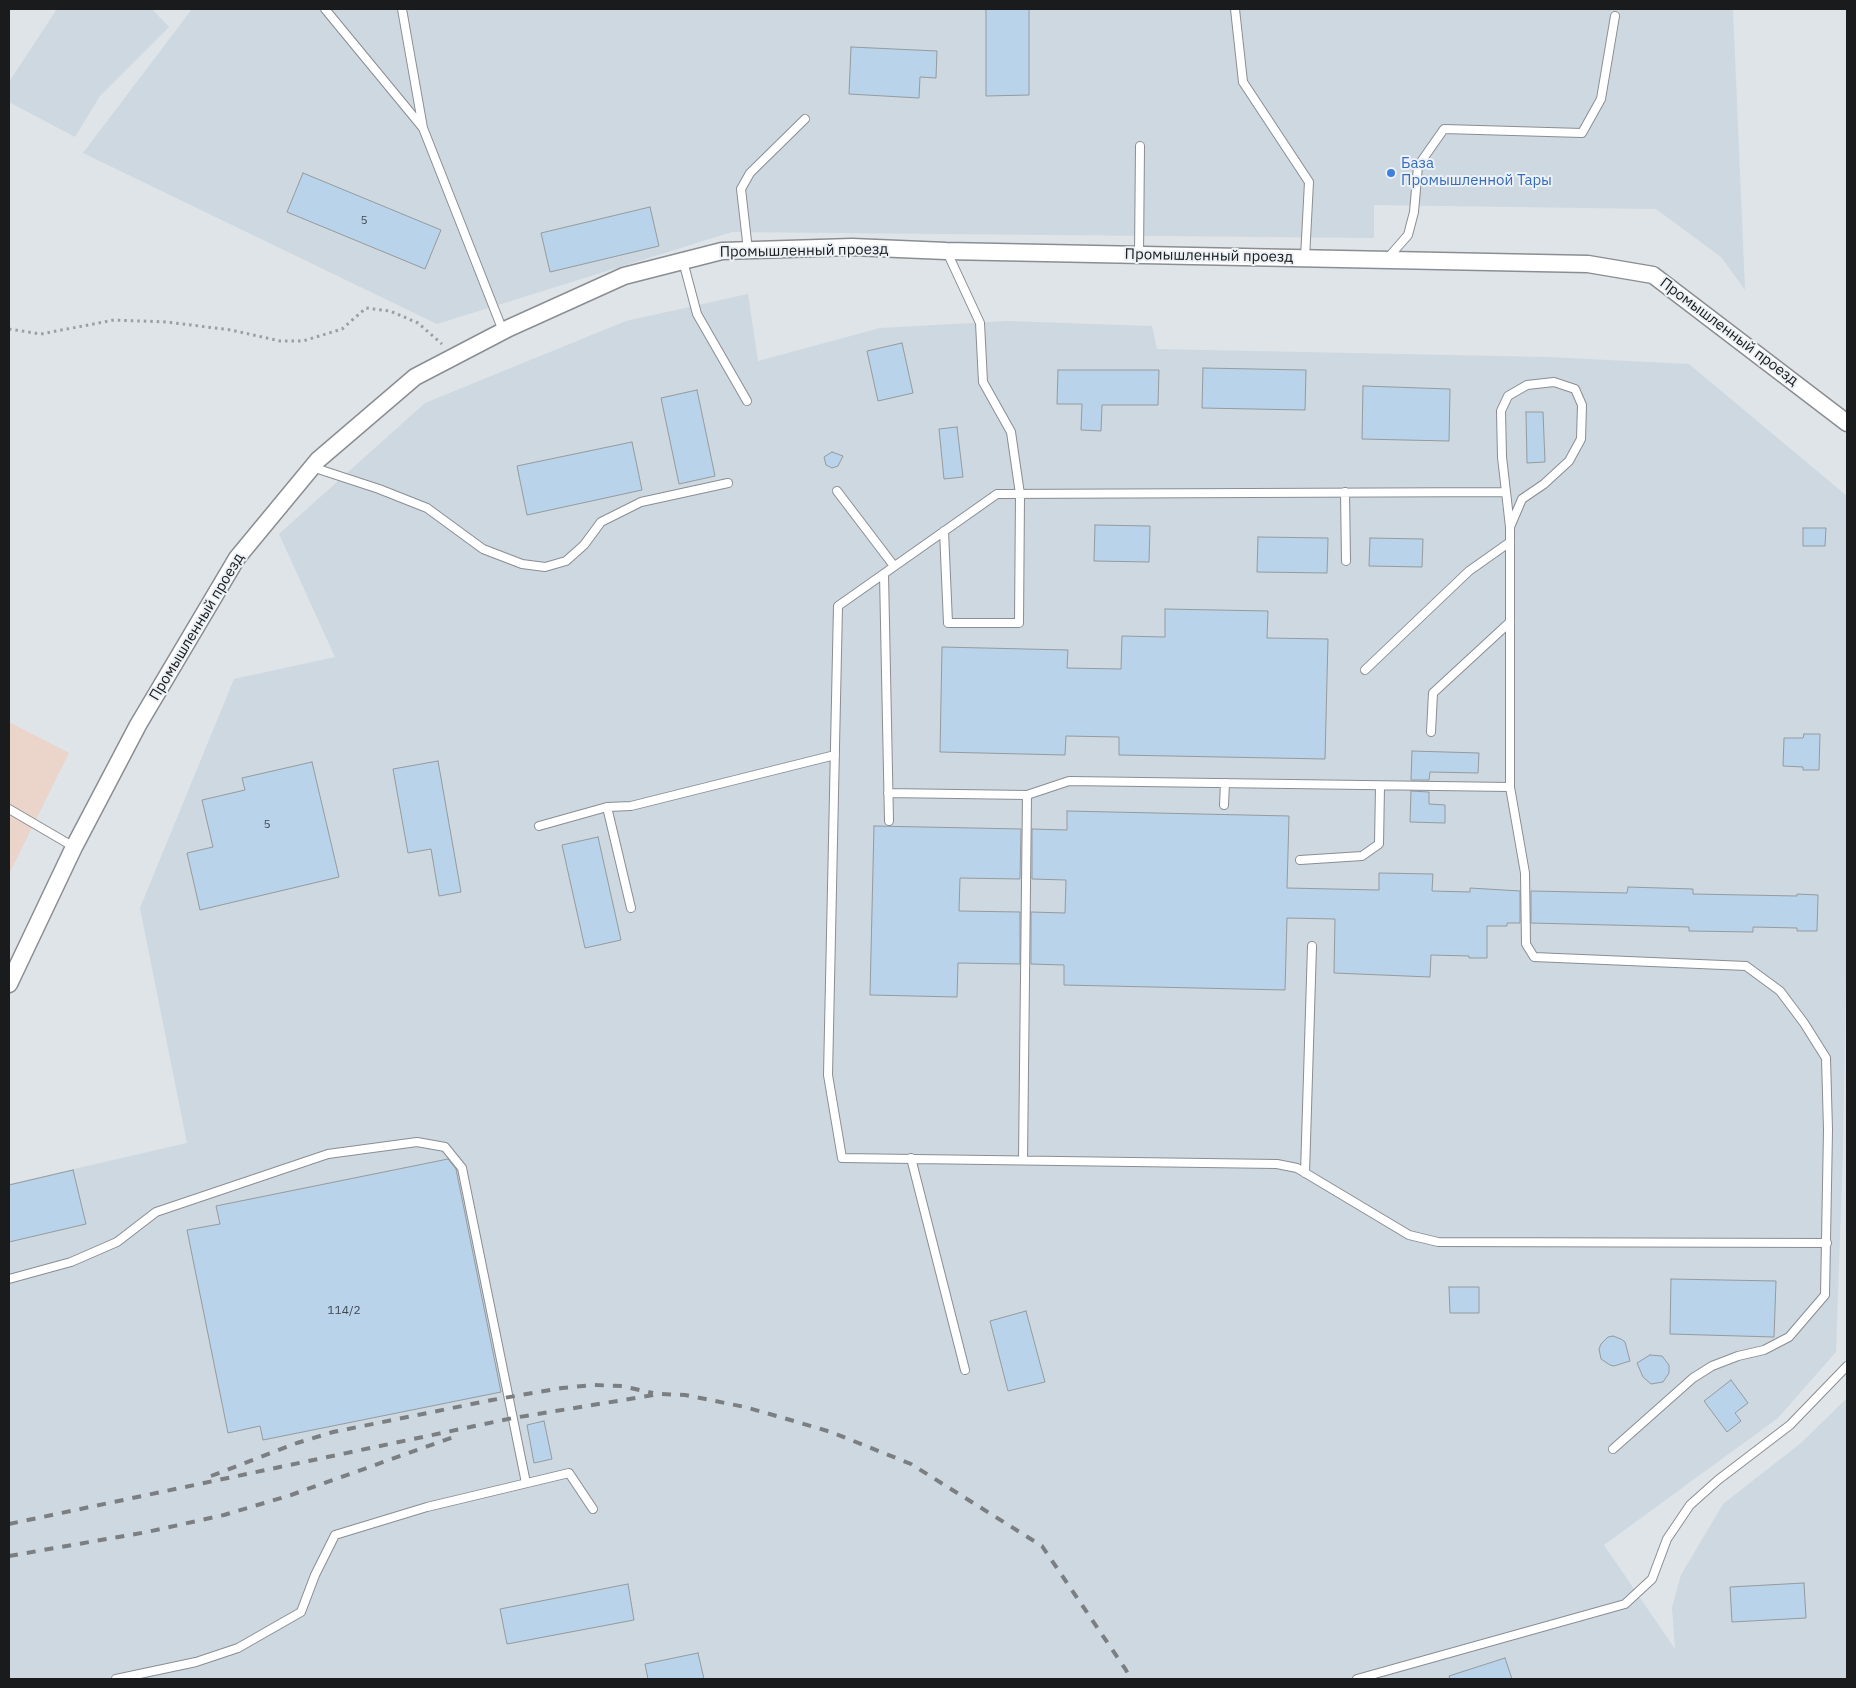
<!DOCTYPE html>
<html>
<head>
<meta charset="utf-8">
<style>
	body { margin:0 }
	#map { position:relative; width:1856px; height:1688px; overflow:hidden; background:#dfe4e8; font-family:"IBM Plex Sans",sans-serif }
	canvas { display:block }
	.frame { position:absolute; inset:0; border:10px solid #191b1d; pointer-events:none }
</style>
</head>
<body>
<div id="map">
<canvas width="1856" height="1688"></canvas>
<div class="frame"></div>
</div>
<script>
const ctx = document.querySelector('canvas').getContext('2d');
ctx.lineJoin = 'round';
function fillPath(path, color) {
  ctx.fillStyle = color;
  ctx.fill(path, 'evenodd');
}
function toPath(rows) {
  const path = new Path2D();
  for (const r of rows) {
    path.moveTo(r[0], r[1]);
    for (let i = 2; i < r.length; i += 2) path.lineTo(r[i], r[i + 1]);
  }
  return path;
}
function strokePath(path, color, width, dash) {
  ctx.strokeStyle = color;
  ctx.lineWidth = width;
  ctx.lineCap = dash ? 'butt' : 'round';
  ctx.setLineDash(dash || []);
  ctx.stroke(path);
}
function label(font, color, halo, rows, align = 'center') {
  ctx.font = font + ' "IBM Plex Sans",sans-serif';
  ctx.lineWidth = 4;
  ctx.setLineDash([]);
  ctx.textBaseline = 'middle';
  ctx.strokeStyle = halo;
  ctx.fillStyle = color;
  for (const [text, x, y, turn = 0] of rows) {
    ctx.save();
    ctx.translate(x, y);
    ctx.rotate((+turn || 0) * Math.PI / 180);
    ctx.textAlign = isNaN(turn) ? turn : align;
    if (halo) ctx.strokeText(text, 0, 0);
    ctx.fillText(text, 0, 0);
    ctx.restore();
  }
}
fillPath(toPath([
	[9,722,69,753,9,874]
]), '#ebd4c9');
fillPath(toPath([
	[57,9,152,9,169,27,100,96,75,137,9,102,9,82],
	[192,9,1733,9,1745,290,1721,257,1656,209,1374,205,1374,238,732,232,437,324,83,153],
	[748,294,758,361,880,328,1008,321,1152,326,1157,349,1547,357,1689,364,1847,496,1847,913,1843,1150,1836,1352,1778,1418,1604,1545,1675,1649,1672,1607,1681,1575,1723,1504,1801,1443,1847,1398,1847,1679,9,1679,9,1184,187,1143,140,908,234,679,335,657,279,534,425,403,626,321]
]), '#cdd8e1');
const building = toPath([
	[986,9,1029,9,1029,95,986,96,986,9],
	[851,47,937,51,936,78,920,77,919,98,849,94,851,47],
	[303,173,441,230,425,269,287,212,303,173],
	[650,207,659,246,550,272,541,233,650,207],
	[902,343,913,393,878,401,867,351,902,343],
	[1203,368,1306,370,1305,410,1202,408,1203,368],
	[1058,370,1159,370,1158,405,1102,405,1101,431,1081,430,1082,404,1057,404,1058,370],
	[1363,386,1450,389,1449,441,1362,439,1363,386],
	[697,390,715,476,679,484,661,398,697,390],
	[1526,412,1543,412,1545,462,1527,463,1526,412],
	[957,427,963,477,944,479,939,429,957,427],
	[632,442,642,490,527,515,517,466,632,442],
	[832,452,843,456,838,466,832,468,826,465,824,457,832,452],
	[1095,525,1150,526,1149,562,1094,561,1095,525],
	[1803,528,1826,528,1825,546,1803,546,1803,528],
	[1258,537,1328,538,1327,573,1257,572,1258,537],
	[1370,538,1423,539,1422,567,1369,566,1370,538],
	[1165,609,1268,611,1267,638,1328,639,1325,759,1119,755,1119,737,1066,736,1065,755,940,752,942,647,1068,650,1067,668,1121,669,1122,636,1165,637,1165,609],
	[1804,734,1820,734,1819,770,1803,770,1803,767,1783,766,1784,738,1803,738,1804,734],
	[1412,751,1479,753,1478,773,1430,772,1429,780,1411,780,1412,751],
	[438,761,461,892,439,896,431,849,408,853,393,769,438,761],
	[312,762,339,877,200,910,187,853,213,847,202,800,245,790,242,778,312,762],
	[1411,791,1429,792,1429,804,1445,805,1445,823,1410,822,1411,791],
	[1067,811,1289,816,1287,888,1379,890,1379,873,1433,874,1432,891,1470,892,1470,888,1520,891,1520,923,1507,923,1507,926,1487,926,1487,958,1469,958,1469,956,1431,955,1430,977,1334,973,1335,919,1287,918,1285,990,1064,985,1064,965,1031,964,1031,912,1065,913,1066,880,1032,879,1032,829,1067,830,1067,811],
	[874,826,1021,829,1020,879,960,878,959,911,1020,912,1020,964,958,963,957,997,870,995,874,826],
	[598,837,621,940,585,948,562,845,598,837],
	[1628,887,1693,889,1693,894,1797,896,1797,894,1818,895,1817,931,1797,931,1797,928,1753,927,1753,932,1689,931,1689,927,1531,923,1531,891,1627,893,1628,887],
	[448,1159,456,1169,501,1392,263,1440,260,1426,228,1433,187,1230,220,1224,216,1206,448,1159],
	[73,1170,86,1224,9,1242,9,1185,73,1170],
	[1671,1279,1776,1281,1774,1337,1670,1334,1671,1279],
	[1449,1287,1479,1287,1479,1313,1450,1313,1449,1287],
	[1026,1311,1045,1382,1008,1391,990,1321,1026,1311],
	[1613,1336,1621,1339,1625,1342,1630,1361,1614,1366,1610,1365,1601,1359,1599,1349,1601,1344,1608,1337,1613,1336],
	[1650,1355,1662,1356,1669,1365,1669,1373,1663,1382,1651,1384,1643,1377,1637,1363,1650,1355],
	[1731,1380,1748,1403,1735,1413,1741,1421,1727,1432,1704,1401,1731,1380],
	[544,1421,552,1459,534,1463,527,1425,544,1421],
	[1804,1583,1806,1618,1732,1622,1730,1587,1804,1583],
	[628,1584,634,1620,507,1644,500,1609,628,1584],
	[698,1653,704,1679,648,1679,645,1664,698,1653],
	[1505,1658,1512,1679,1450,1679,1449,1676,1505,1658]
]);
fillPath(building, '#b8d3ea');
strokePath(building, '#969b9e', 1);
const lane = toPath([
	[325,9,423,128,503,331],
	[402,9,423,128],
	[1235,9,1243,82,1309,182,1305,258],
	[748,250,741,189,750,173,805,119],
	[1139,255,1140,146],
	[1387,259,1408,235,1414,212,1418,166,1444,129,1582,133,1601,99,1615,16],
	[683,261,697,314,747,401],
	[312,467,379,489,427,508,483,549,522,564,545,567,566,561,584,545,601,522,641,502,728,483],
	[837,491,894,566],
	[1345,492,1346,561],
	[1506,492,997,494,838,606,828,1075,842,1158,1277,1164,1297,1168,1409,1235,1438,1242,1827,1243],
	[1510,527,1502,457,1501,411,1508,396,1527,385,1554,382,1575,389,1582,405,1581,439,1569,461,1544,484,1522,499,1510,527,1510,787,1525,873,1526,944,1534,957,1746,966,1780,991,1804,1023,1826,1058,1828,1130,1825,1295,1789,1337,1764,1350,1738,1356,1712,1366,1693,1378,1613,1449],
	[944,531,948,623,1019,623,1020,494,1011,432,983,382,980,323,947,252],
	[884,574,889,821],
	[1365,670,1469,571,1510,542],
	[1431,732,1433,693,1510,622],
	[888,793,1027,795,1069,781,1510,787],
	[1224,805,1225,783],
	[607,807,631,908],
	[9,809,74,847],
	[539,826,607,807,631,806,835,755],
	[1300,860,1362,856,1379,844,1380,786],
	[911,1158,965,1370],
	[1023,1160,1027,795],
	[1305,1173,1312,946],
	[9,1279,71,1262,117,1242,156,1212,328,1154,417,1142,445,1147,462,1168,526,1483],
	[116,1679,196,1662,238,1648,301,1612,315,1575,335,1535,427,1507,569,1473,593,1509],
	[1357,1679,1625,1604,1652,1579,1667,1539,1690,1505,1718,1480,1790,1425,1847,1366]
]);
const street = toPath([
	[9,984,74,847,138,725,237,558,318,460,415,377,509,328,624,276,722,251,852,247,946,251,1588,264,1653,275,1847,423]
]);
strokePath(lane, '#8a8e92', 10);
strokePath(street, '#8a8e92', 19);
strokePath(toPath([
	[9,329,41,334,114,320,167,322,231,330,280,341,303,341,342,329,366,308,390,311,418,323,442,344]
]), '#9b9fa2', 3, [2.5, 4]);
strokePath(lane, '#fff', 8);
strokePath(street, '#fff', 16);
strokePath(toPath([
	[211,1476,297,1443,333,1432,492,1400,562,1388,593,1385,622,1386,653,1393],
	[9,1524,513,1418,660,1394,685,1395,745,1407,787,1419,831,1432,911,1464,1042,1546,1126,1670,1130,1679],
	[9,1556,147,1532,224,1515,291,1495,459,1435]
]), '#7c7f82', 4, [9, 9]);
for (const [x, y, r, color] of [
	[1391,173,5,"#3f7fe0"]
]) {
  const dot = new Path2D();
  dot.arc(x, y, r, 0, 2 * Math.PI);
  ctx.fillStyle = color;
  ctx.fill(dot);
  strokePath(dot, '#ecf1f6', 2);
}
label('12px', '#414950', null, [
	["5",364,221],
	["5",267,825],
	["114/2",344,1311]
]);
label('15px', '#366cbe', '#ecf1f6', [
	["База",1401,164],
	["Промышленной Тары",1401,181]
], 'left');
label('15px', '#191b1d', '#ecf1f6', [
	["Промышленный проезд",804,251,-1],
	["Промышленный проезд",1209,256,1],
	["Промышленный проезд",1729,332,37],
	["Промышленный проезд",197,627,-59]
]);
</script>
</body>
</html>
